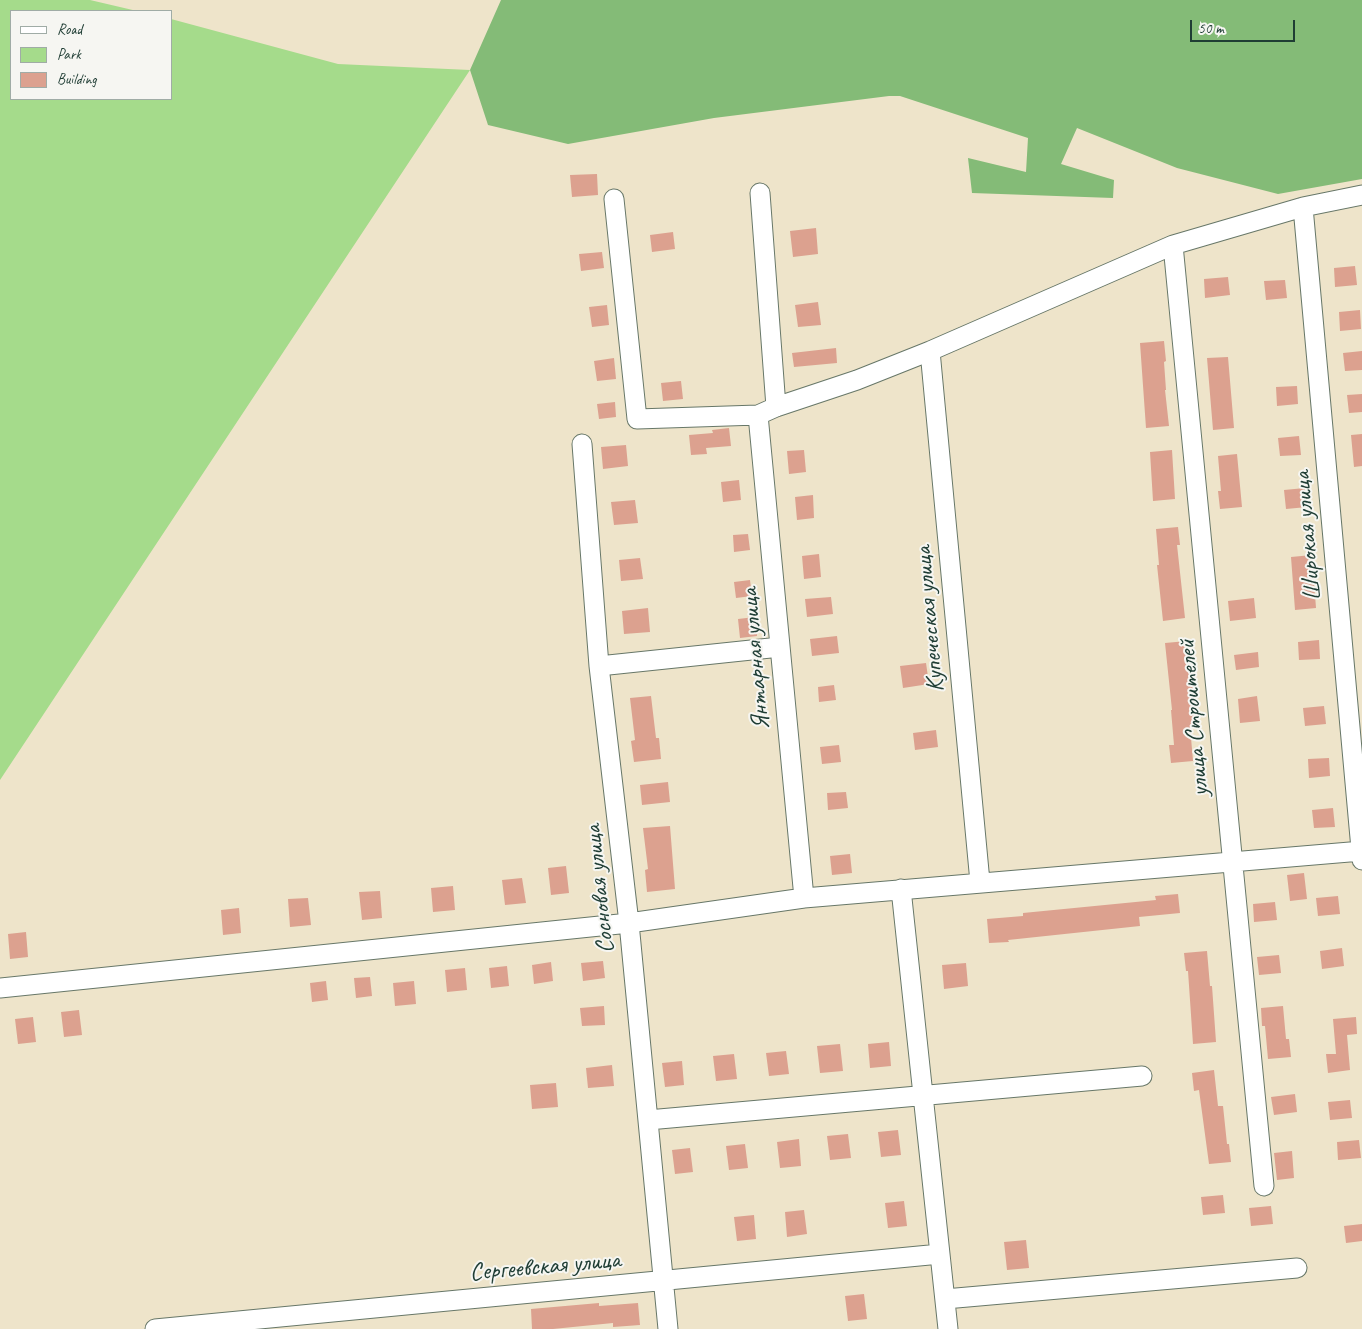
<!DOCTYPE html>
<html>
<head>
<meta charset="utf-8">
<style>
	body { margin:0 }
	#map { position:relative; width:1362px; height:1329px; overflow:hidden; background:#eee4ca; font-family:Caveat,sans-serif }
	canvas { display:block }
	.legend { position:absolute; left:10px; top:10px; width:162px; height:90px; box-sizing:border-box; background:#f6f6f2; border:1px solid #a0aca6; margin:0; padding:6px 9px; list-style:none; font-size:15px; color:#1f3d34 }
	.legend li { display:flex; align-items:center; gap:10px; height:25px }
	.legend b { width:25px; border:1px solid #a0aca6 }
	.scale { position:absolute; left:1190px; top:20px; width:105px; height:22px; box-sizing:border-box; border:2px solid #1f3d34; border-top:0; padding-left:6px; font-size:15px; line-height:18px; white-space:nowrap; color:#1f3d34; -webkit-text-stroke:4px #f6f6f2; paint-order:stroke }
</style>
</head>
<body>
<div id="map">
<canvas width="1362" height="1329"></canvas>
<ul class="legend">
<li><b style="height:6px;background:#fff"></b>Road</li>
<li><b style="height:14px;background:#a5db8b"></b>Park</li>
<li><b style="height:14px;background:#dca18f"></b>Building</li>
</ul>
<div class="scale">50 m</div>
</div>
<script>
const ctx = document.querySelector('canvas').getContext('2d');
ctx.lineJoin = 'round';
function fillPath(path, color) {
  ctx.fillStyle = color;
  ctx.fill(path, 'evenodd');
}
function toPath(rows) {
  const path = new Path2D();
  for (const r of rows) {
    path.moveTo(r[0], r[1]);
    for (let i = 2; i < r.length; i += 2) path.lineTo(r[i], r[i + 1]);
  }
  return path;
}
function strokePath(path, color, width, dash) {
  ctx.strokeStyle = color;
  ctx.lineWidth = width;
  ctx.lineCap = dash ? 'butt' : 'round';
  ctx.setLineDash(dash || []);
  ctx.stroke(path);
}
function label(font, color, halo, rows, align = 'center') {
  ctx.font = font + ' Caveat,sans-serif';
  ctx.lineWidth = 4;
  ctx.setLineDash([]);
  ctx.textBaseline = 'middle';
  ctx.strokeStyle = halo;
  ctx.fillStyle = color;
  for (const [text, x, y, turn = 0] of rows) {
    ctx.save();
    ctx.translate(x, y);
    ctx.rotate((+turn || 0) * Math.PI / 180);
    ctx.textAlign = isNaN(turn) ? turn : align;
    if (halo) ctx.strokeText(text, 0, 0);
    ctx.fillText(text, 0, 0);
    ctx.restore();
  }
}
fillPath(toPath([
	[0,0,90,0,137,11,11,11,11,99,171,99,171,19,338,64,470,70,0,780]
]), '#a5db8b');
fillPath(toPath([
	[501,0,1362,0,1362,179,1278,194,1177,168,1077,128,1061,164,1114,180,1113,198,972,193,968,158,1026,172,1028,138,900,96,889,96,714,118,568,144,488,125,470,70]
]), '#84bb77');
fillPath(toPath([
	[597,174,598,195,572,197,570,175],
	[816,228,818,254,793,257,790,231],
	[673,232,675,249,652,252,650,235],
	[602,252,604,268,581,271,579,254],
	[1355,266,1357,285,1335,287,1334,268],
	[1228,277,1230,295,1205,298,1204,279],
	[1285,280,1287,298,1266,300,1264,281],
	[818,302,821,325,798,327,795,305],
	[607,305,609,325,592,327,589,307],
	[1360,310,1361,329,1340,331,1339,312],
	[1164,341,1166,361,1164,362,1166,390,1165,390,1169,426,1146,428,1140,343],
	[836,348,837,363,794,367,792,353],
	[1362,351,1362,370,1345,371,1343,353],
	[1228,357,1234,428,1213,430,1207,358],
	[614,358,616,379,597,381,594,361],
	[681,381,683,399,663,401,661,383],
	[1297,386,1298,404,1277,406,1276,387],
	[1362,394,1362,412,1349,413,1347,395],
	[615,402,616,417,599,419,597,404],
	[729,428,731,446,706,448,707,454,691,455,689,435,713,433,712,430],
	[1362,434,1362,466,1354,467,1351,435],
	[1299,436,1301,455,1280,456,1278,438],
	[626,445,628,466,603,469,601,447],
	[804,450,806,472,789,474,787,451],
	[1172,450,1175,499,1153,501,1150,452],
	[1237,454,1242,507,1220,509,1218,491,1221,491,1218,456],
	[739,480,741,500,723,502,721,482],
	[1305,488,1307,507,1286,509,1284,490],
	[813,495,814,518,797,520,795,497],
	[635,500,638,523,614,525,611,502],
	[1178,527,1180,545,1177,545,1185,618,1163,621,1157,565,1159,565,1156,529],
	[748,534,750,550,734,552,733,535],
	[819,554,821,577,804,579,802,556],
	[1312,555,1316,608,1295,610,1291,557],
	[640,558,643,579,621,581,619,560],
	[750,580,752,596,736,598,734,582],
	[831,597,833,614,807,617,805,599],
	[1254,598,1256,618,1230,621,1228,601],
	[648,608,650,632,624,634,622,611],
	[755,617,757,636,740,638,738,619],
	[837,636,839,653,812,656,810,639],
	[1319,640,1320,659,1299,660,1298,642],
	[1187,641,1193,691,1191,691,1195,726,1190,726,1193,761,1171,763,1169,745,1174,745,1171,710,1172,710,1165,643],
	[1258,652,1259,667,1236,670,1234,655],
	[926,663,929,684,903,688,900,666],
	[834,685,836,700,819,702,818,687],
	[651,696,656,738,659,738,661,759,634,762,631,741,635,740,630,698],
	[1257,696,1260,721,1240,723,1238,699],
	[1324,706,1326,724,1305,726,1303,708],
	[936,730,938,747,915,750,913,733],
	[839,745,841,762,822,764,820,747],
	[1329,758,1330,776,1309,778,1308,759],
	[668,782,670,802,642,805,640,785],
	[846,792,848,808,828,810,827,793],
	[1333,808,1335,827,1314,828,1312,810],
	[670,826,675,889,647,892,645,870,648,869,643,828],
	[850,854,852,873,832,875,830,856],
	[566,866,569,893,551,895,548,868],
	[1304,873,1307,899,1290,901,1287,875],
	[522,878,526,903,505,905,502,880],
	[453,886,455,910,433,912,431,888],
	[380,891,382,918,362,920,359,892],
	[1178,894,1180,913,1139,917,1140,926,1008,940,1009,942,989,943,987,919,1023,916,1023,913,1156,900,1155,896],
	[1338,896,1340,914,1318,916,1316,898],
	[308,898,311,925,290,927,288,899],
	[1275,902,1277,920,1254,922,1253,904],
	[239,908,241,933,223,935,221,910],
	[26,932,28,957,10,959,8,934],
	[1342,948,1344,966,1322,969,1320,951],
	[1207,951,1210,986,1212,986,1216,1042,1193,1044,1188,971,1186,971,1184,953],
	[1279,955,1281,973,1259,975,1257,957],
	[603,961,605,978,583,981,581,963],
	[551,962,553,981,534,984,532,965],
	[966,963,968,986,944,989,942,965],
	[507,966,509,986,491,988,489,968],
	[465,968,467,990,447,992,445,970],
	[370,977,372,996,356,998,354,978],
	[326,981,328,1000,312,1002,310,983],
	[414,981,416,1004,395,1006,393,983],
	[604,1006,605,1025,582,1026,580,1008],
	[1283,1006,1286,1039,1289,1039,1291,1057,1268,1059,1265,1026,1262,1026,1261,1008],
	[79,1010,82,1035,64,1037,61,1012],
	[33,1017,36,1042,18,1044,15,1019],
	[1356,1017,1357,1034,1347,1035,1350,1070,1328,1073,1326,1054,1336,1054,1333,1019],
	[889,1042,891,1066,870,1068,868,1044],
	[840,1044,843,1071,820,1073,817,1046],
	[786,1051,789,1074,769,1076,766,1053],
	[734,1054,737,1079,716,1081,713,1056],
	[682,1061,684,1085,665,1087,662,1063],
	[612,1065,614,1086,588,1088,586,1068],
	[1214,1070,1218,1106,1223,1106,1227,1144,1229,1144,1231,1162,1209,1164,1199,1090,1194,1091,1192,1073],
	[556,1083,558,1107,532,1109,530,1085],
	[1295,1094,1297,1112,1274,1115,1271,1097],
	[1350,1100,1352,1118,1330,1120,1328,1102],
	[898,1130,901,1155,881,1157,878,1132],
	[848,1134,851,1158,830,1160,827,1136],
	[799,1139,801,1166,780,1168,777,1142],
	[1359,1140,1361,1158,1338,1160,1337,1142],
	[745,1144,748,1168,729,1170,726,1146],
	[690,1148,693,1172,675,1174,672,1150],
	[1292,1151,1294,1178,1277,1180,1274,1153],
	[1223,1195,1225,1213,1203,1215,1201,1197],
	[904,1201,907,1226,888,1228,885,1203],
	[1271,1206,1273,1224,1251,1226,1249,1208],
	[804,1210,807,1234,787,1237,785,1212],
	[754,1215,756,1239,737,1241,734,1217],
	[1362,1224,1362,1241,1346,1243,1344,1226],
	[1026,1240,1029,1268,1007,1270,1004,1242],
	[864,1294,867,1319,848,1321,845,1296],
	[599,1303,599,1306,638,1303,640,1325,613,1327,613,1323,553,1329,532,1329,531,1309]
]), '#dca18f');
const minor = toPath([
	[760,193,776,407],
	[614,199,637,419,758,415,776,407,857,380,930,351,1173,245,1303,207,1362,195],
	[1303,207,1362,860],
	[1173,245,1264,1186],
	[930,351,980,882],
	[758,415,804,898],
	[582,444,599,666,629,923,668,1329],
	[599,666,780,647],
	[901,889,948,1329],
	[0,988,629,923,804,898,1362,851],
	[648,1120,1142,1076],
	[945,1299,1297,1268],
	[155,1329,940,1254]
]);
strokePath(minor, '#677768', 21);
strokePath(minor, '#fff', 19);
label('25px', '#1f3d34', '#f6f6f2', [
	["Широкая улица",1308,536,-95],
	["Купеческая улица",930,619,-95],
	["Янтарная улица",756,659,-95],
	["улица Строителей",1194,718,-95],
	["Сосновая улица",600,889,-96],
	["Сергеевская улица",545,1267,-5]
]);
</script>
</body>
</html>
